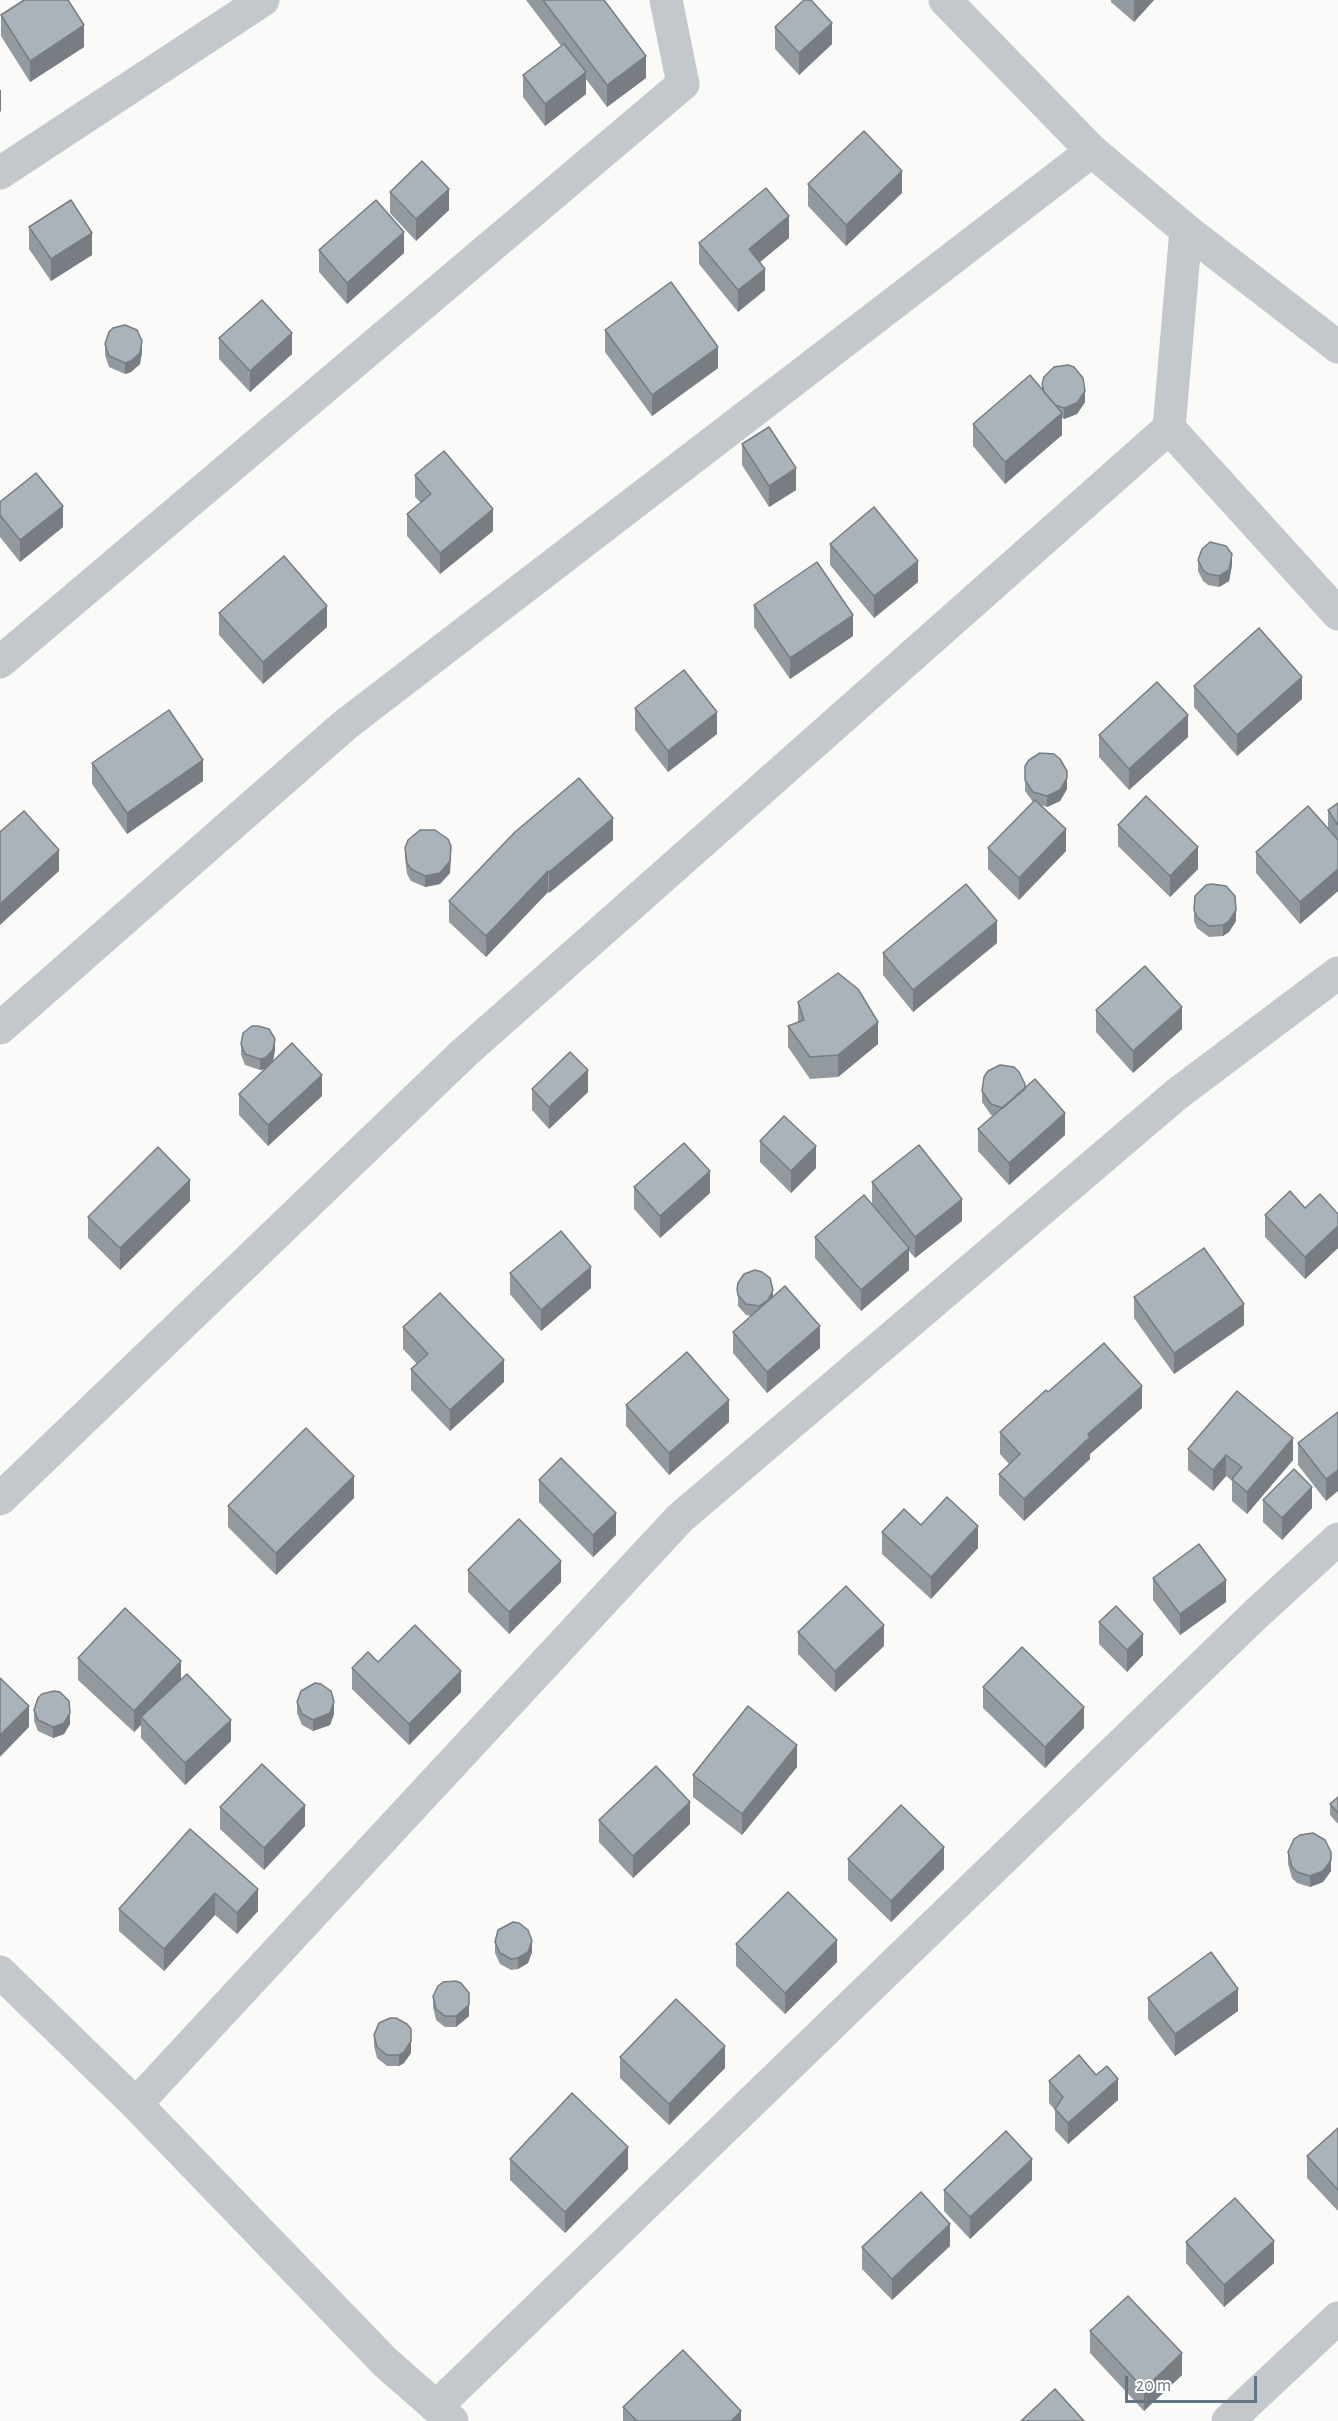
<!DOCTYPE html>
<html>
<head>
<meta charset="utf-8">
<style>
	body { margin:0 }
	#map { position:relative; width:1338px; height:2421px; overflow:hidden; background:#fafaf8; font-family:"Alegreya Sans",sans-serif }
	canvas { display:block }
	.scale { position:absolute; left:1125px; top:2376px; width:132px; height:27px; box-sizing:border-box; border:3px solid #657683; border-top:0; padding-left:8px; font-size:18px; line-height:21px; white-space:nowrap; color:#657683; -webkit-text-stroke:4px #fff; paint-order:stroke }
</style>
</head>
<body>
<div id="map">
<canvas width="1338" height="2421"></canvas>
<div class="scale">20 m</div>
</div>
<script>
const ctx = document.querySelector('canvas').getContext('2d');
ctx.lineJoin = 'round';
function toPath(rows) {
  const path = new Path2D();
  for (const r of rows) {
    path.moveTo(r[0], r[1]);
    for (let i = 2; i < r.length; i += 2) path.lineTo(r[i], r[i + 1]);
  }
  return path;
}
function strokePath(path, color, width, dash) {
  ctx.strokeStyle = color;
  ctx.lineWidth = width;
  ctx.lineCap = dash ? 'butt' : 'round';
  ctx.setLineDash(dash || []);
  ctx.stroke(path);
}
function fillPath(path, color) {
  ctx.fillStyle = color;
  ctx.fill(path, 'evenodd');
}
strokePath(toPath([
	[945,0,1092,151,1186,230,1338,347],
	[0,173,263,0],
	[1169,428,1338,614],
	[0,662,683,84,666,0],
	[0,1028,345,725,1092,151],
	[0,1499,464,1053,1169,428,1186,230],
	[0,1972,136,2104,385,2362,452,2421],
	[136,2104,680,1518,1177,1094,1338,973],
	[437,2406,1256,1614,1338,1539],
	[1228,2421,1338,2318]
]), '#c3c8cc', 33);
fillPath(toPath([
	[526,0,604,0,646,78,607,107,586,79,586,94,545,126,523,97,523,75,561,46],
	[1111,0,1154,0,1134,22,1111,2],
	[1,15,84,47,30,82,1,36],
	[775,27,832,44,799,75,775,49],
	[808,184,902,193,846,246,808,206],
	[390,192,449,210,416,241,390,213],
	[29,227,92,255,51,281,29,249],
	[789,238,760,262,765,290,738,312,699,264,699,243],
	[319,250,404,253,347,304,319,272],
	[605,330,718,368,652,416,605,352],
	[219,338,292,354,250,392,219,359],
	[105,344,142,352,140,364,131,372,125,374,109,367,105,355],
	[1042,384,1085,402,1077,414,1064,419,1062,418,1062,435,1005,484,973,446,973,424,1042,390],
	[742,444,796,490,769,507,742,465],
	[415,475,493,531,440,574,407,536,407,514,421,503,415,497],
	[0,502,63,527,20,562,0,537],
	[830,544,918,582,874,618,830,565],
	[1198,560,1232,565,1229,581,1219,587,1208,585,1203,581,1198,571],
	[754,605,853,636,790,679,754,627],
	[219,613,327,627,263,684,219,635],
	[1194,686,1302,699,1237,756,1194,707],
	[635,708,717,734,668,772,635,730],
	[1099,735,1188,737,1129,790,1099,757],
	[92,763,203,781,127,834,92,784],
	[1025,766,1067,789,1060,801,1047,807,1041,805,1066,851,1019,900,988,869,988,848,1033,802,1025,791],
	[1338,803,1338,891,1300,924,1256,873,1256,852,1328,829,1328,810],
	[1118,825,1198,869,1170,897,1118,846],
	[613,840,549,893,548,892,486,957,449,922,449,901],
	[405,848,451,857,450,873,440,884,425,887,411,881,407,874,405,859],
	[1194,910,1236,921,1229,932,1223,936,1209,937,1197,928,1194,921],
	[997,943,913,1012,883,975,883,953],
	[798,1002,878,1044,838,1077,810,1079,788,1047,788,1026,798,1022],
	[1096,1010,1182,1029,1133,1073,1096,1032],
	[241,1044,275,1050,273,1061,265,1069,260,1070,245,1065,241,1055],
	[1025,1088,1065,1135,1009,1185,978,1151,978,1129,994,1116,991,1115,982,1102,982,1091],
	[532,1089,588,1092,549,1129,532,1110],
	[239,1094,322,1096,268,1146,239,1115],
	[760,1141,816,1168,791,1193,760,1162],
	[872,1182,962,1221,915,1258,909,1251,909,1270,861,1311,815,1258,815,1237,872,1204],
	[634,1187,710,1193,660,1238,634,1209],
	[190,1201,120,1270,88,1238,88,1217],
	[1338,1214,1338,1248,1305,1279,1265,1237,1265,1215],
	[510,1273,591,1288,541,1331,510,1294],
	[738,1283,773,1297,820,1348,767,1393,733,1353,733,1332,751,1316,746,1315,738,1306],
	[1134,1297,1244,1325,1174,1374,1134,1318],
	[403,1327,504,1382,450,1431,411,1390,411,1369,417,1364,403,1349],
	[1048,1392,1142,1408,1090,1454,1090,1459,1024,1521,999,1495,999,1474,1009,1464,1000,1454,1000,1432],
	[626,1405,729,1422,669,1475,626,1426],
	[1338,1412,1326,1501,1298,1465,1298,1443],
	[1188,1449,1293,1460,1247,1514,1232,1501,1232,1481,1226,1476,1213,1491,1188,1470],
	[539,1480,616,1535,593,1557,539,1502],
	[354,1498,276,1575,228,1527,228,1506],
	[1263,1500,1312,1508,1282,1540,1263,1522],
	[921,1525,978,1548,931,1599,882,1554,882,1532],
	[468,1570,561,1582,509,1634,468,1592],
	[1153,1578,1226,1602,1180,1635,1153,1600],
	[1099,1622,1143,1655,1127,1672,1099,1644],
	[798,1632,884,1646,835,1692,798,1654],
	[78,1658,181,1679,231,1741,185,1785,141,1738,141,1725,134,1732,78,1680],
	[378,1662,461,1692,409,1745,352,1689,352,1668],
	[983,1687,1084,1728,1045,1768,983,1708],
	[297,1702,334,1714,330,1725,313,1731,302,1725,297,1713],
	[34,1710,70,1724,64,1734,53,1738,38,1731,34,1721],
	[797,1767,742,1835,693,1797,693,1775],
	[1338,1797,1338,1824,1330,1815,1330,1804],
	[220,1807,305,1826,264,1870,220,1829],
	[599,1820,690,1824,633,1878,599,1842],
	[190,1829,258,1911,237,1934,215,1915,164,1971,119,1931,119,1909],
	[1288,1852,1331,1871,1323,1882,1310,1887,1297,1883,1292,1878,1288,1864],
	[848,1859,944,1869,891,1922,848,1880],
	[495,1942,532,1952,528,1963,518,1969,511,1970,500,1964,495,1953],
	[736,1944,837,1962,785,2014,736,1966],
	[433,1996,469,2016,456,2027,445,2027,436,2020,433,2007],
	[1148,1998,1238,2011,1175,2056,1148,2019],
	[374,2035,411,2053,404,2063,399,2066,387,2066,377,2058,374,2046],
	[620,2057,725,2068,669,2125,620,2078],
	[1049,2081,1118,2100,1068,2144,1055,2130,1055,2110,1049,2103],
	[1338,2128,1338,2211,1307,2178,1307,2156],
	[510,2159,628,2169,565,2233,510,2180],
	[1032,2180,970,2239,944,2211,944,2190],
	[1186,2242,1274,2263,1224,2307,1186,2263],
	[950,2246,892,2300,862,2269,862,2247],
	[1090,2331,1182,2375,1144,2411,1090,2353],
	[623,2407,741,2421,623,2421]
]), '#929a9f');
fillPath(toPath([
	[1134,0,1154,0,1134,22],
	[832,23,832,44,799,75,799,53],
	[84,25,84,47,30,82,30,61],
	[646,56,646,78,607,107,607,85],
	[586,72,586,94,545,126,545,104],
	[0,90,1,90,1,111,0,112],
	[902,171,902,193,846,246,846,225],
	[449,189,449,210,416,241,416,219],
	[789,216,789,238,749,271,749,249],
	[404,232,404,253,347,304,347,283],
	[92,233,92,255,51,281,51,259],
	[765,269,765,290,738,312,738,290],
	[292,333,292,354,250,392,250,371],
	[142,341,142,352,140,364,131,372,125,374,125,363],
	[718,347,718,368,652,416,652,395],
	[1085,391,1085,402,1077,414,1064,419,1064,408],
	[1062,413,1062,435,1005,484,1005,462],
	[796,468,796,490,769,507,769,486],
	[63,506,63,527,20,562,20,540],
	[493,509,493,531,440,574,440,553],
	[1232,554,1232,565,1229,581,1219,587,1219,576],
	[918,561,918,582,874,618,874,596],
	[327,606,327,627,263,684,263,662],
	[853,615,853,636,790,679,790,658],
	[1302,677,1302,699,1237,756,1237,735],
	[717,712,717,734,668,772,668,751],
	[1188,715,1188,737,1129,790,1129,769],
	[203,760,203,781,127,834,127,813],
	[1067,778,1067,789,1060,801,1047,807,1047,796],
	[613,818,613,840,549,893,549,872],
	[1066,829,1066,851,1019,900,1019,878],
	[451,846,450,873,440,884,425,887,425,876],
	[1198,847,1198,869,1170,897,1170,876],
	[59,850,59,871,0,925,0,904],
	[1338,869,1338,891,1300,924,1300,902],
	[548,871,548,892,486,957,486,936],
	[1236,910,1236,921,1229,932,1223,936,1223,925],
	[997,921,997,943,913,1012,913,990],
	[1182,1007,1182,1029,1133,1073,1133,1051],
	[878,1022,878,1044,838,1077,838,1055],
	[275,1039,275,1050,273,1061,265,1069,260,1070,260,1059],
	[588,1070,588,1092,549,1129,549,1107],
	[322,1075,322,1096,268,1146,268,1125],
	[1065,1113,1065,1135,1009,1185,1009,1163],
	[816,1146,816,1168,791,1193,791,1171],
	[710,1171,710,1193,660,1238,660,1216],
	[190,1180,190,1201,120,1270,120,1248],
	[962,1199,962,1221,915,1258,915,1237],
	[1338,1226,1338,1248,1305,1279,1305,1257],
	[909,1248,909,1270,861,1311,861,1290],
	[591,1267,591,1288,541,1331,541,1310],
	[773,1290,773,1301,759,1317,759,1306],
	[1244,1304,1244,1325,1174,1374,1174,1353],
	[820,1326,820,1348,767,1393,767,1372],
	[504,1360,504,1382,450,1431,450,1410],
	[1142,1386,1142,1408,1090,1454,1090,1459,1024,1521,1024,1499,1088,1434],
	[729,1400,729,1422,669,1475,669,1453],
	[1293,1438,1293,1460,1247,1514,1247,1492],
	[1226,1455,1226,1476,1213,1491,1213,1470],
	[1338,1470,1338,1491,1326,1501,1326,1479],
	[354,1476,354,1498,276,1575,276,1553],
	[1312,1487,1312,1508,1282,1540,1282,1518],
	[616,1513,616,1535,593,1557,593,1535],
	[978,1526,978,1548,931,1599,931,1577],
	[561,1561,561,1582,509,1634,509,1612],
	[1226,1580,1226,1602,1180,1635,1180,1614],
	[884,1625,884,1646,835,1692,835,1671],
	[1143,1634,1143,1655,1127,1672,1127,1650],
	[181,1661,181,1683,141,1717,141,1725,134,1732,134,1711],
	[461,1671,461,1692,409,1745,409,1724],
	[334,1702,334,1714,330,1725,313,1731,313,1720],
	[29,1706,29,1727,0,1757,0,1735],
	[1084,1707,1084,1728,1045,1768,1045,1747],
	[70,1713,70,1724,64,1734,53,1738,53,1727],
	[231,1720,231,1741,185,1785,185,1763],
	[797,1745,797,1767,742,1835,742,1814],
	[690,1802,690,1824,633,1878,633,1856],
	[305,1805,305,1826,264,1870,264,1848],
	[944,1847,944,1869,891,1922,891,1901],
	[1331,1852,1331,1871,1323,1882,1310,1887,1310,1876],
	[258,1889,258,1911,237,1934,237,1913],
	[215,1893,215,1915,164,1971,164,1949],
	[837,1940,837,1962,785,2014,785,1993],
	[532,1941,532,1952,528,1963,518,1969,518,1958],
	[1238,1989,1238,2011,1175,2056,1175,2034],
	[469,1993,469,2016,456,2027,456,2016],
	[411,2041,411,2053,404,2063,399,2066,399,2055],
	[725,2046,725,2068,669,2125,669,2104],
	[1118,2079,1118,2100,1068,2144,1068,2123],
	[628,2147,628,2169,565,2233,565,2212],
	[1032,2159,1032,2180,970,2239,970,2217],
	[950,2224,950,2246,892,2300,892,2279],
	[1274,2241,1274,2263,1224,2307,1224,2285],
	[1182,2353,1182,2375,1144,2411,1144,2389],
	[741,2411,741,2421,731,2421]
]), '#777d82');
const building = toPath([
	[24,0,68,0,84,25,30,61,1,15,24,0],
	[543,0,604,0,646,56,607,85,543,0],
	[804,0,811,0,832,23,799,53,775,27,804,0],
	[564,44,586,72,545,104,523,75,564,44],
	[864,131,902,171,846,225,808,184,864,131],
	[422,161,449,189,416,219,390,192,422,161],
	[766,188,789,216,749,249,765,269,738,290,699,243,766,188],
	[71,200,92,233,51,259,29,227,71,200],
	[376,200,404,232,347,283,319,250,376,200],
	[671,282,718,347,652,395,605,330,671,282],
	[262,300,292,333,250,371,219,338,262,300],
	[125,325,137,330,142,341,140,353,131,361,125,363,109,356,105,344,109,332,113,328,125,325],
	[1068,365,1074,367,1083,378,1085,391,1077,403,1064,408,1055,405,1044,392,1042,384,1044,377,1054,367,1068,365],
	[1030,375,1062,413,1005,462,973,424,1030,375],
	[769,427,796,468,769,486,742,444,769,427],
	[444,451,493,509,440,553,407,514,431,494,415,475,444,451],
	[36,473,63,506,20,540,0,515,0,502,36,473],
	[874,507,918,561,874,596,830,544,874,507],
	[1210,542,1226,546,1232,554,1229,570,1219,576,1208,574,1203,570,1198,560,1202,549,1210,542],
	[284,556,327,606,263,662,219,613,284,556],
	[817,562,853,615,790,658,754,605,817,562],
	[1259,628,1302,677,1237,735,1194,686,1259,628],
	[684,670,717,712,668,751,635,708,684,670],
	[1157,682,1188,715,1129,769,1099,735,1157,682],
	[169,710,203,760,127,813,92,763,169,710],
	[1040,753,1054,754,1060,759,1067,771,1067,778,1060,790,1047,796,1033,792,1025,780,1025,766,1029,760,1040,753],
	[579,778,613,818,549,872,548,871,486,936,449,901,515,832,579,778],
	[1146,796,1198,847,1170,876,1118,825,1146,796],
	[1035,800,1066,829,1019,878,988,848,1035,800],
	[1338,803,1338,825,1328,810,1338,803],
	[1308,806,1338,840,1338,869,1300,902,1256,852,1308,806],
	[24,811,59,850,0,904,0,832,24,811],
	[420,830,435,830,448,839,451,846,450,861,440,873,425,876,411,869,407,863,405,848,408,840,420,830],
	[966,884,997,921,913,990,883,953,966,884],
	[1212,884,1226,886,1235,896,1236,910,1229,921,1223,925,1209,926,1197,917,1194,910,1195,896,1206,885,1212,884],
	[1145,966,1182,1007,1133,1051,1096,1010,1145,966],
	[838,973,858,989,878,1022,838,1055,810,1057,788,1026,804,1020,798,1002,838,973],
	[252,1026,258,1026,269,1029,275,1039,273,1050,265,1058,260,1059,245,1054,241,1044,243,1033,252,1026],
	[292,1043,322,1075,268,1125,239,1094,292,1043],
	[570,1052,588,1070,549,1107,532,1089,570,1052],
	[1000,1065,1014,1067,1019,1072,1025,1084,1025,1089,1003,1108,991,1104,982,1091,984,1077,988,1071,1000,1065],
	[1035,1079,1065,1113,1009,1163,978,1129,1035,1079],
	[784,1116,816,1146,791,1171,760,1141,784,1116],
	[684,1143,710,1171,660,1216,634,1187,684,1143],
	[919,1145,962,1199,915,1237,872,1182,919,1145],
	[158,1147,190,1180,120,1248,88,1217,158,1147],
	[1290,1191,1305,1208,1320,1194,1338,1214,1338,1226,1305,1257,1265,1215,1290,1191],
	[864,1195,909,1248,861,1290,815,1237,864,1195],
	[561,1231,591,1267,541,1310,510,1273,561,1231],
	[1204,1248,1244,1304,1174,1353,1134,1297,1204,1248],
	[755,1270,762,1272,770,1278,773,1290,768,1300,759,1306,746,1304,738,1295,737,1289,738,1283,744,1274,755,1270],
	[785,1286,820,1326,767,1372,733,1332,785,1286],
	[440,1293,504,1360,450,1410,411,1369,428,1354,403,1327,440,1293],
	[1104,1343,1142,1386,1088,1434,1090,1437,1024,1499,999,1474,1020,1454,1000,1432,1046,1390,1048,1392,1104,1343],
	[687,1352,729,1400,669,1453,626,1405,687,1352],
	[1237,1391,1293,1438,1247,1492,1232,1479,1242,1467,1226,1455,1213,1470,1188,1449,1237,1391],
	[1338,1412,1338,1470,1326,1479,1298,1443,1338,1412],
	[306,1428,354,1476,276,1553,228,1506,306,1428],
	[561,1458,616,1513,593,1535,539,1480,561,1458],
	[1294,1469,1312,1487,1282,1518,1263,1500,1294,1469],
	[947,1497,978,1526,931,1577,882,1532,904,1509,921,1525,947,1497],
	[519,1519,561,1561,509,1612,468,1570,519,1519],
	[1199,1544,1226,1580,1180,1614,1153,1578,1199,1544],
	[846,1586,884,1625,835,1671,798,1632,846,1586],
	[1116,1606,1143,1634,1127,1650,1099,1622,1116,1606],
	[125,1608,181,1661,134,1711,78,1658,125,1608],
	[415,1625,461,1671,409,1724,352,1668,368,1652,378,1662,415,1625],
	[1022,1647,1084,1707,1045,1747,983,1687,1022,1647],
	[187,1674,231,1720,185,1763,141,1717,187,1674],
	[0,1678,29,1706,0,1735,0,1678],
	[315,1683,321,1684,331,1691,334,1702,330,1713,313,1720,302,1714,297,1702,301,1691,315,1683],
	[54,1691,60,1692,69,1701,70,1713,64,1723,53,1727,38,1720,34,1710,38,1698,42,1694,54,1691],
	[748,1706,797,1745,742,1814,693,1775,748,1706],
	[262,1764,305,1805,264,1848,220,1807,262,1764],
	[656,1766,690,1802,633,1856,599,1820,656,1766],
	[1338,1797,1338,1813,1330,1804,1338,1797],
	[901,1805,944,1847,891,1901,848,1859,901,1805],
	[190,1829,258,1889,237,1913,215,1893,164,1949,119,1909,190,1829],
	[1313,1833,1325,1840,1331,1852,1331,1860,1323,1871,1310,1876,1297,1872,1292,1867,1288,1852,1294,1839,1300,1835,1313,1833],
	[788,1892,837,1940,785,1993,736,1944,788,1892],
	[513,1922,519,1923,528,1930,532,1941,528,1952,518,1958,511,1959,500,1953,495,1942,498,1930,513,1922],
	[1211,1952,1238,1989,1175,2034,1148,1998,1211,1952],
	[456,1981,461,1983,469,1993,469,2005,456,2016,445,2016,436,2009,433,1996,438,1986,443,1982,456,1981],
	[676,1999,725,2046,669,2104,620,2057,676,1999],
	[390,2018,396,2018,407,2024,411,2029,411,2041,404,2052,399,2055,387,2055,377,2047,374,2035,379,2023,390,2018],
	[1079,2055,1096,2075,1107,2066,1118,2079,1068,2123,1055,2109,1063,2097,1049,2081,1079,2055],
	[572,2093,628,2147,565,2212,510,2159,572,2093],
	[1338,2128,1338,2190,1307,2156,1338,2128],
	[1006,2131,1032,2159,970,2217,944,2190,1006,2131],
	[921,2192,950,2224,892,2279,862,2247,921,2192],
	[1235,2198,1274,2241,1224,2285,1186,2242,1235,2198],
	[1128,2296,1182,2353,1144,2389,1090,2331,1128,2296],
	[683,2350,741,2411,731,2421,637,2421,623,2407,683,2350],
	[1055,2389,1084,2421,1021,2421,1055,2389]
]);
fillPath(building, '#aab3b9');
strokePath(building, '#777d82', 1.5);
</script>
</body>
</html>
